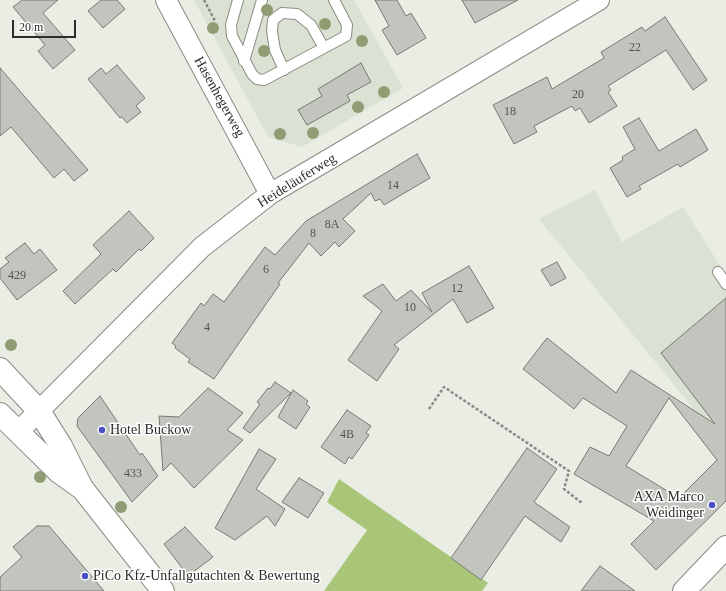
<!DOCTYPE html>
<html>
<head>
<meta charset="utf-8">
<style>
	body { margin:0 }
	#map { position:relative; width:726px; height:591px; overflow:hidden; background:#e9ede4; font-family:Georgia,serif }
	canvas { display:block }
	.scale { position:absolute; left:12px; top:20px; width:64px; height:18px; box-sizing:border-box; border:2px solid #2b2d2a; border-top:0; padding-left:5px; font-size:12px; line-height:14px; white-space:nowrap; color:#2b2d2a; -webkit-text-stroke:3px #fff; paint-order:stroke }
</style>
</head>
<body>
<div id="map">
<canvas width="726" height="591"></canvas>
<div class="scale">20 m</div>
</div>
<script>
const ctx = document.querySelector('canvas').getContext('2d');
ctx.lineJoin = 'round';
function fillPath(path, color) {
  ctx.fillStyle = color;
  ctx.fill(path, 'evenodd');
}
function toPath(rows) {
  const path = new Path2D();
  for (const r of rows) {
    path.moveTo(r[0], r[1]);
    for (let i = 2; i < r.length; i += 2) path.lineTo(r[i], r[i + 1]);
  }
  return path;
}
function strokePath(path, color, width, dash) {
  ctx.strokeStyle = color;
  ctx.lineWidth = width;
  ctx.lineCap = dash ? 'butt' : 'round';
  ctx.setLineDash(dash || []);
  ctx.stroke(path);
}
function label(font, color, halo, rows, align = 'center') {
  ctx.font = font + ' Georgia,serif';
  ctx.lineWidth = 3;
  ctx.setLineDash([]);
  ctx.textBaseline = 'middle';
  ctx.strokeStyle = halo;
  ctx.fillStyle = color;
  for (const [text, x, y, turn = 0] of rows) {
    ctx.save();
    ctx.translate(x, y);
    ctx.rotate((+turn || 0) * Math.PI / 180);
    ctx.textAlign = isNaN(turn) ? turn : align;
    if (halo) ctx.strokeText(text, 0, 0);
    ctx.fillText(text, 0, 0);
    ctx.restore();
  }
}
fillPath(toPath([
	[194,0,354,0,403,88,302,147,268,137],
	[595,190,622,242,683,207,726,275,726,453,692,407,539,219]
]), '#dbe1d3');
fillPath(toPath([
	[339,479,488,583,482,591,324,591,367,530,327,502]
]), '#a9c678');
const building = toPath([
	[22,0,58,0,43,13,75,50,53,69,38,51,45,45,13,7,22,0],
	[101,0,117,0,125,9,103,28,88,11,101,0],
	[375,0,397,0,406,16,411,13,426,38,397,55,382,30,389,26,375,0],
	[462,0,518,0,475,23,462,0],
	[665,17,707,80,693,90,666,50,608,86,611,90,608,92,617,106,589,123,580,108,575,111,572,106,534,126,537,132,514,144,493,105,547,77,552,89,604,58,601,52,642,27,645,31,665,17],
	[361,63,371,82,347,95,350,101,307,125,298,110,322,96,318,89,361,63],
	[117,65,145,98,136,106,141,112,127,123,122,117,120,118,88,79,101,68,106,74,117,65],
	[0,68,88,170,74,181,64,169,54,178,11,127,0,136,0,68],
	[639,118,659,151,696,129,708,150,680,167,678,164,639,186,641,189,627,197,610,168,623,160,622,157,635,149,623,127,639,118],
	[417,154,430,178,384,205,380,199,375,201,371,193,343,219,355,231,339,247,335,242,321,256,309,243,278,283,280,284,214,379,188,362,190,359,175,348,176,346,172,343,201,303,204,306,213,294,224,302,265,247,275,255,306,221,417,154],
	[129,211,154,238,141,251,139,249,116,272,113,269,75,304,63,291,101,254,93,245,129,211],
	[25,243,34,254,40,249,57,270,17,300,0,278,0,269,9,262,5,258,25,243],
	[557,262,566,278,551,286,541,270,557,262],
	[469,266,494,308,467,323,453,299,394,345,399,349,377,381,348,360,382,311,363,296,383,284,396,301,411,290,432,312,422,293,469,266],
	[726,298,726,501,656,570,631,544,654,521,574,474,590,447,609,456,627,426,583,398,574,409,523,369,547,338,616,393,631,370,715,424,661,353,726,298],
	[669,398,717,460,679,498,626,466,669,398],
	[275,382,291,393,250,433,243,428,260,404,257,402,268,388,270,389,275,382],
	[208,388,243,413,227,430,243,440,194,488,171,463,163,471,159,416,179,417,208,388],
	[293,390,308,401,306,404,310,407,296,429,278,417,293,390],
	[100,396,140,455,142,453,158,476,132,502,77,426,78,418,100,396],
	[347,410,371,426,366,433,369,435,352,459,349,457,345,464,321,447,347,410],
	[527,448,557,469,534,502,570,527,561,542,525,516,481,580,451,558,527,448],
	[259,449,276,459,256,489,285,509,275,526,267,516,235,540,215,528,259,449],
	[299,478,324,493,308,518,282,502,299,478],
	[37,526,49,526,104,591,0,591,0,577,22,557,13,547,37,526],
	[185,527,213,557,188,576,164,544,185,527],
	[600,566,635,591,581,591,600,566]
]);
fillPath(building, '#c2c5bd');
strokePath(building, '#777a72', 1);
const lane = toPath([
	[238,0,231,25,232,36,252,74,257,79,264,80,346,36,347,25,334,0],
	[244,61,262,0],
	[284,70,275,50,272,31,273,20,282,13,297,14,311,25,324,48],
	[718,272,726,284]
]);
const street = toPath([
	[166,0,270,194],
	[18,432,202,247,270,194,599,0]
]);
const secondary = toPath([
	[0,369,39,411,61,446,82,488,163,591],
	[0,414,59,472,80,487],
	[684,591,726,547]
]);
strokePath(lane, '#898c84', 12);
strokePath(street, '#898c84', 22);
strokePath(secondary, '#898c84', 24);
strokePath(toPath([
	[204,0,215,21],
	[429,409,444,387,569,471,564,489,582,503]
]), '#888b85', 2.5, [3, 2]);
strokePath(lane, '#fff', 10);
strokePath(street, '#fff', 20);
strokePath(secondary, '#fff', 22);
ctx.fillStyle = '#8f9c74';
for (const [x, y] of [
	[267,10],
	[325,24],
	[213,28],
	[362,41],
	[264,51],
	[384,92],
	[358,107],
	[313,133],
	[280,134],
	[11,345],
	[40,477],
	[121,507]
]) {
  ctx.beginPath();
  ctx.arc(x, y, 6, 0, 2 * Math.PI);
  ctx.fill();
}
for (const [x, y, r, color] of [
	[102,430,4,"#4950c5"],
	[712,505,4,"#4950c5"],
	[85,576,4,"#4950c5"]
]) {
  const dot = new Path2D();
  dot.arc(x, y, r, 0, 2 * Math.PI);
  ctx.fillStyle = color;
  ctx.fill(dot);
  strokePath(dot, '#fff', 1.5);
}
label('12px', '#51534f', null, [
	["22",635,48],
	["20",578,95],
	["18",510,112],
	["14",393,186],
	["8A",332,225],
	["8",313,234],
	["6",266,270],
	["429",17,276],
	["12",457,289],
	["10",410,308],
	["4",207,328],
	["4B",347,435],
	["433",133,474]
]);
label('14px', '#2b2d2a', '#fff', [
	["Hasenhegerweg",219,97,61],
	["Heideläuferweg",297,181,-32]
]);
label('14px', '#2b2d2a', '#fff', [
	["Hotel Buckow",110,430],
	["AXA Marco",704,497,"right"],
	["Weidinger",704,513,"right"],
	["PiCo Kfz-Unfallgutachten & Bewertung",93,576]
], 'left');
</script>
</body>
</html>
